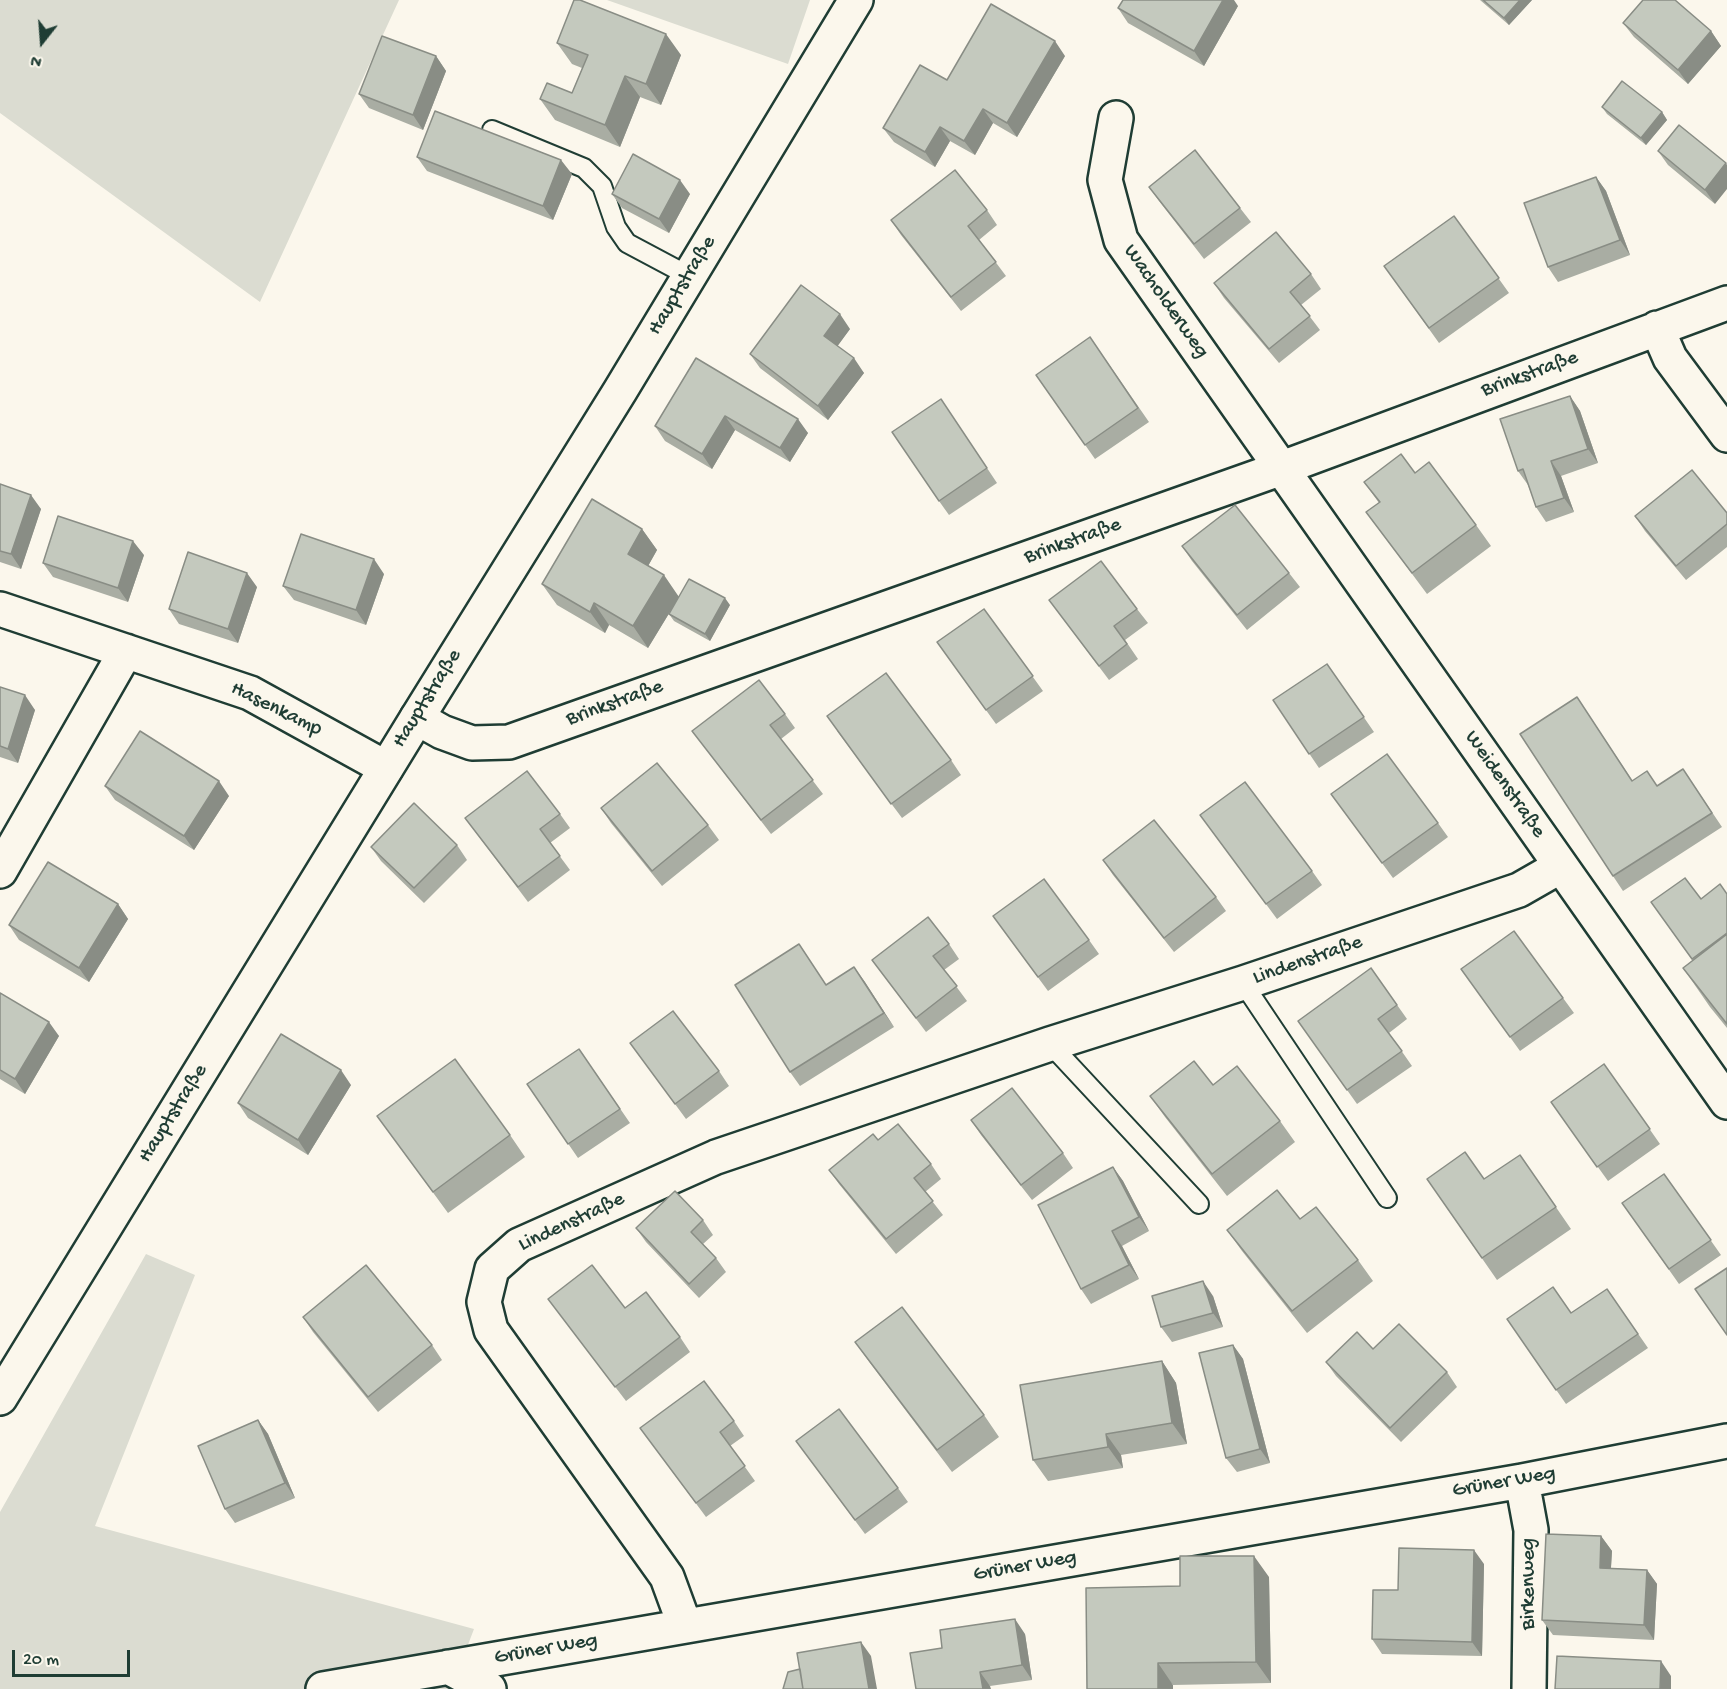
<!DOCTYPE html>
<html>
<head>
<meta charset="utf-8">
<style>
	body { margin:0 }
	#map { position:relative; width:1727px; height:1689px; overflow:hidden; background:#fbf7ec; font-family:"Gochi Hand",sans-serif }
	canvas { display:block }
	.north { position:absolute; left:12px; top:12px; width:60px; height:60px; -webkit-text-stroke:4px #fbf7ec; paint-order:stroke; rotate:197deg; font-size:16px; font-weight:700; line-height:24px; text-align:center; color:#1f3d34 }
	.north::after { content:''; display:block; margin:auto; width:21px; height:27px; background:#1f3d34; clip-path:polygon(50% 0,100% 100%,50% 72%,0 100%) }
	.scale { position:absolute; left:12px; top:1650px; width:118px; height:27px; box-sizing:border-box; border:3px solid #1f3d34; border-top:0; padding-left:8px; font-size:18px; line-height:21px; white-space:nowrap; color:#1f3d34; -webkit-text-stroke:4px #fbf7ec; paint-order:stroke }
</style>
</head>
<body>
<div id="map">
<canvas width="1727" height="1689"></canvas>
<div class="north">N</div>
<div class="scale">20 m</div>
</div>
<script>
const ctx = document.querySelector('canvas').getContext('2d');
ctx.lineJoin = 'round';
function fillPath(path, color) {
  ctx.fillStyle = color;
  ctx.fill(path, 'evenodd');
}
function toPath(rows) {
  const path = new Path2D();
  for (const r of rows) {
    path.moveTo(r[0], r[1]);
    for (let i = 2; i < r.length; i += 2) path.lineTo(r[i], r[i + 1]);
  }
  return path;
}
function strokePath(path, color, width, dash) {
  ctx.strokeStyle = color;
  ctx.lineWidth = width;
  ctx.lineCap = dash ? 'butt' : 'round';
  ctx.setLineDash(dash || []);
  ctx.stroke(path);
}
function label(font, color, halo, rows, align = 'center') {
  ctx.font = font + ' "Gochi Hand",sans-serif';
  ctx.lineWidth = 4.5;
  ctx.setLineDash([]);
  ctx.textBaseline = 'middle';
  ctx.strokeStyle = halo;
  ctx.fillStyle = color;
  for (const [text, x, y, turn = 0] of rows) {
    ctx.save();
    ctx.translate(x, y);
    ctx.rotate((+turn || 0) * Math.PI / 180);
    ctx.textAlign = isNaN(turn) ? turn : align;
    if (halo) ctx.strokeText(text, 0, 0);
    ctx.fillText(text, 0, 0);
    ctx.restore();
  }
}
fillPath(toPath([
	[0,0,399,0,260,302,0,113],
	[607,0,810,0,788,64],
	[146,1254,195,1275,95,1526,474,1629,451,1689,0,1689,0,1512]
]), '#dbdcd1');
const lane = toPath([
	[492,130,584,168,602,186,616,227,627,243,689,276],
	[1243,983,1387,1198],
	[1050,1044,1199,1204]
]);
const street = toPath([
	[1116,118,1105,180,1121,240,1727,1102],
	[1657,328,1670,358,1727,435],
	[0,609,250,693,386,768],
	[417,718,442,732,472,743,509,742,1282,468,1727,303],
	[0,871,126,651],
	[1522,1481,1531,1530,1529,1689],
	[685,1626,667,1577,491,1330,484,1302,492,1269,519,1245,716,1157,1050,1044,1243,983,1519,890,1561,866],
	[448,1667,489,1689],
	[323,1689,1522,1481,1727,1441]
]);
const secondary = toPath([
	[0,1398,417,718,620,391,856,0]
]);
strokePath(lane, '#1f3d34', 22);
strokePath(street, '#1f3d34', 38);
strokePath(secondary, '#1f3d34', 38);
strokePath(lane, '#fbf7ec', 18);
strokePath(street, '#fbf7ec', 33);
strokePath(secondary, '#fbf7ec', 33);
fillPath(toPath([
	[1480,0,1532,0,1509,25],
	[1238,6,1204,66,1128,23,1118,8],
	[1623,23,1711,31,1721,46,1688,84,1634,37],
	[557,43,681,55,661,105,640,97,620,147,555,120,540,99,572,93,582,68,572,64],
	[436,56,446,71,423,130,369,108,359,94],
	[1065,56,1017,137,993,123,975,155,950,141,935,167,894,142,883,128,947,80],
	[1602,107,1662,112,1667,120,1646,145,1607,114],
	[1679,125,1715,204,1668,165,1658,151],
	[417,157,572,174,553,220,427,171],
	[1596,177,1606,191,1630,255,1558,282,1548,267],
	[1149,187,1240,208,1251,222,1204,259,1159,201],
	[612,194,690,194,669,233,622,208],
	[987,210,997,225,979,240,1006,276,961,311,901,235,891,220],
	[1454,216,1509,293,1439,343,1384,266],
	[1311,274,1321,289,1301,305,1320,330,1279,363,1224,298,1214,283],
	[850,329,837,346,864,373,828,420,760,368,750,354],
	[1090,337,1149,422,1095,459,1036,375],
	[696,358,808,433,790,462,735,430,712,469,665,441,655,426],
	[1570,396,1580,411,1598,463,1561,476,1574,512,1546,522,1536,507,1528,485,1518,471],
	[941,399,997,483,949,515,939,501],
	[1415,473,1476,525,1491,546,1427,594,1366,512,1379,503,1364,482],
	[0,484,41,509,21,569,0,562],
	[1727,513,1727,547,1686,580,1645,531,1635,516],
	[642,529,657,550,648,566,679,597,648,648,609,625,605,633,557,605,542,584],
	[1182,546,1289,573,1300,587,1247,630,1192,561],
	[144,555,128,602,53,577,43,563],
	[384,574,366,625,294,600,283,586],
	[257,587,238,643,179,624,169,609],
	[1049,600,1137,609,1148,623,1125,640,1138,659,1109,680],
	[730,605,710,641,674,621,669,614],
	[984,609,1043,691,996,724,937,642],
	[1327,664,1374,732,1319,768,1273,700],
	[0,687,35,710,18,763,0,757],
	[1577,697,1632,780,1658,786,1683,769,1722,827,1623,891,1613,876],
	[785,714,795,728,781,739,823,794,771,834,692,731],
	[837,731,951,760,961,775,902,818],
	[105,786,229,796,194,850,115,800],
	[1331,794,1438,823,1448,837,1393,878],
	[601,808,708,825,719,840,662,886,611,823],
	[560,814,570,828,550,843,570,870,528,902,465,818],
	[1200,815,1312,871,1322,885,1277,919],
	[457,845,467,860,424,903,381,861,371,847],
	[1103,860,1216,897,1226,911,1174,952,1113,875],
	[1727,894,1727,1028,1710,1007,1683,968,1693,961,1651,902,1701,899],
	[118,904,128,919,89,982,19,940,9,925],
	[1003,930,1089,940,1099,954,1048,991],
	[1514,931,1574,1013,1520,1051,1461,969],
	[799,944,826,985,854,967,894,1027,800,1086,790,1072],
	[949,944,959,959,944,970,967,1001,926,1032,872,960],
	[1371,968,1407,1019,1389,1033,1412,1066,1357,1104,1298,1021],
	[0,993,59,1036,25,1094,0,1079],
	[630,1043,719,1071,729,1086,686,1119],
	[579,1049,630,1123,578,1158,527,1084],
	[1604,1064,1660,1144,1608,1181,1551,1102],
	[351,1085,308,1155,248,1118,238,1103],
	[1213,1085,1280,1121,1295,1142,1227,1196,1165,1117,1150,1096],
	[377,1116,510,1135,525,1157,448,1213],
	[971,1120,1063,1153,1073,1168,1032,1200,981,1135],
	[878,1140,931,1164,941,1179,925,1192,943,1215,896,1254,839,1184,829,1170],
	[1520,1155,1571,1229,1497,1280,1427,1179,1484,1179],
	[1113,1167,1123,1181,1149,1231,1122,1246,1139,1279,1091,1304,1081,1289],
	[1664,1174,1721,1255,1679,1284,1622,1203],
	[1300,1219,1358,1260,1373,1281,1307,1333,1242,1251,1227,1230],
	[703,1220,713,1235,703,1244,716,1258,726,1272,699,1298,646,1242,636,1228],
	[1607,1289,1648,1348,1566,1404,1507,1319,1571,1313],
	[1213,1296,1223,1327,1172,1342,1161,1327],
	[548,1299,625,1308,680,1337,690,1352,626,1401],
	[303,1317,432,1345,442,1360,378,1412,313,1332],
	[855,1342,984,1415,999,1437,952,1472,870,1363],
	[1233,1345,1243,1359,1270,1463,1237,1472,1226,1458],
	[1373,1349,1447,1372,1457,1387,1401,1442,1336,1376,1326,1362],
	[1162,1361,1176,1383,1187,1444,1121,1455,1123,1468,1048,1481,1033,1460],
	[258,1420,268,1434,295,1498,235,1523,225,1509],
	[734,1421,744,1436,730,1446,755,1481,706,1517,640,1428],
	[796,1441,898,1488,908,1502,865,1534],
	[1601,1536,1612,1551,1611,1568,1647,1570,1657,1584,1654,1640,1553,1635,1542,1620],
	[1484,1564,1482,1656,1382,1654,1372,1639,1398,1590],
	[1269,1577,1271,1683,1173,1685,1086,1588,1180,1586],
	[1025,1634,1032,1680,990,1686,942,1648]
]), '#a9ada3');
fillPath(toPath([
	[1223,0,1234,0,1238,6,1204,66,1194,51],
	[1520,0,1532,0,1509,25,1504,18],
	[1711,31,1721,46,1688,84,1678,70],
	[666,34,681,55,661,105,646,84],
	[1055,41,1065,56,1017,137,1007,123],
	[436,56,446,71,423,130,413,115],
	[625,76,640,97,620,147,605,125],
	[983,109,993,123,975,155,964,141],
	[1662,112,1667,120,1646,145,1641,138],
	[940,127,950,141,935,167,925,152],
	[561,160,572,174,553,220,543,206],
	[1726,163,1727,165,1727,189,1715,204,1705,190],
	[1596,177,1606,191,1630,255,1620,240],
	[680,180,690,194,669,233,659,219],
	[840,314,850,329,834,351,824,336],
	[854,358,864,373,828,420,818,406],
	[1570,396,1580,411,1598,463,1588,449],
	[725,416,735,430,712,469,702,454],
	[798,419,808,433,790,462,780,448],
	[1551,461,1561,476,1574,512,1564,498],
	[31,495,41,509,21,569,11,554],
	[642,529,657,550,643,575,628,554],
	[133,541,144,555,128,602,118,588],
	[374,559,384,574,366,625,356,610],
	[247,573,257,587,238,643,228,629],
	[664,575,679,597,648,648,633,626],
	[725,598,730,605,710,641,705,634],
	[594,603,609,625,605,633,590,612],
	[25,695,35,710,18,763,8,749],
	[219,781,229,796,194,850,184,836],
	[118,904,128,919,89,982,79,968],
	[854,967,865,982,894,1027,884,1013],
	[49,1022,59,1036,25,1094,15,1079],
	[341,1070,351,1085,308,1155,298,1140],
	[1113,1167,1123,1181,1149,1231,1139,1217],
	[1112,1231,1122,1246,1139,1279,1129,1265],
	[1203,1281,1213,1296,1223,1327,1213,1313],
	[1233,1345,1243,1359,1270,1463,1260,1449],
	[1162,1361,1176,1383,1187,1444,1172,1423],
	[258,1420,268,1434,295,1498,285,1483],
	[1106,1434,1121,1455,1123,1468,1108,1447],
	[1601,1536,1612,1551,1610,1582,1600,1568],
	[1474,1550,1484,1564,1482,1656,1472,1642],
	[1254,1556,1269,1577,1271,1683,1256,1662],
	[1647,1570,1657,1584,1654,1640,1644,1625],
	[1015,1619,1025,1634,1032,1680,1022,1665],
	[861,1642,871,1656,877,1689,869,1689],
	[1661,1661,1671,1676,1671,1689,1660,1689],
	[1158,1663,1173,1685,1173,1689,1158,1689],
	[980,1672,990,1686,991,1689,983,1689]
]), '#898d85');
const building = toPath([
	[574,0,580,0,666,34,646,84,625,76,605,125,540,99,547,83,572,93,588,55,557,43,574,0],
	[1123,0,1223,0,1194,51,1118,8,1123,0],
	[1483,0,1520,0,1504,18,1483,0],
	[1643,0,1675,0,1711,31,1678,70,1623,23,1643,0],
	[991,4,1055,41,1007,123,983,109,964,141,940,127,925,152,883,128,920,65,947,80,991,4],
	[382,36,436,56,413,115,359,94,382,36],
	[1622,81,1662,112,1641,138,1602,107,1622,81],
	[435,111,561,160,543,206,417,157,435,111],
	[1679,125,1726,163,1705,190,1658,151,1679,125],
	[1195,150,1240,208,1194,244,1149,187,1195,150],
	[633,154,680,180,659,219,612,194,633,154],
	[955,170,987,210,968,226,996,262,951,297,891,220,955,170],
	[1596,177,1620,240,1548,267,1524,203,1596,177],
	[1454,216,1499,278,1429,328,1384,266,1454,216],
	[1276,232,1311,274,1290,292,1310,316,1269,349,1214,283,1276,232],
	[801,285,840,314,824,336,854,358,818,406,750,354,801,285],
	[1090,337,1138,408,1085,445,1036,375,1090,337],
	[696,358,798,419,780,448,725,416,702,454,655,426,696,358],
	[1570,396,1588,449,1551,461,1564,498,1536,507,1523,469,1518,471,1500,419,1570,396],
	[941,399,987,468,939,501,892,432,941,399],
	[1401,454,1415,473,1429,462,1476,525,1412,573,1366,512,1380,502,1364,482,1401,454],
	[1692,470,1727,513,1727,524,1676,566,1635,516,1692,470],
	[0,484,31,495,11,554,0,551,0,484],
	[592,499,642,529,628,554,664,575,633,626,594,603,590,612,542,584,592,499],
	[1235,505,1289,573,1237,615,1182,546,1235,505],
	[58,516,133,541,118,588,43,563,58,516],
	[301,534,374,559,356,610,283,586,301,534],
	[188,552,247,573,228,629,169,609,188,552],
	[1101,561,1137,609,1114,626,1127,644,1099,666,1049,600,1101,561],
	[689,579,725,598,705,634,669,614,689,579],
	[984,609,1033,676,986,710,937,642,984,609],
	[1327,664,1364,717,1309,754,1273,700,1327,664],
	[886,673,951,760,891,804,827,716,886,673],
	[759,680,785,714,770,725,813,780,761,820,692,731,759,680],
	[0,687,25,695,8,749,0,746,0,687],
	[1577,697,1632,781,1647,771,1657,786,1683,769,1712,813,1613,876,1520,734,1577,697],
	[140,731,219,781,184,836,105,786,140,731],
	[1387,754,1438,823,1382,863,1331,794,1387,754],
	[657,763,708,825,652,871,601,808,657,763],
	[527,771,560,814,540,829,560,856,518,887,465,818,527,771],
	[1245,782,1312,871,1266,904,1200,815,1245,782],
	[414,803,457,845,414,888,371,847,414,803],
	[1154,820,1216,897,1164,938,1103,860,1154,820],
	[48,862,118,904,79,968,9,925,48,862],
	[1685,878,1701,899,1720,884,1727,894,1727,933,1692,959,1651,902,1685,878],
	[1044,879,1089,940,1038,977,993,916,1044,879],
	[928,917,949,944,933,956,957,986,916,1018,872,960,928,917],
	[1514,931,1563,998,1510,1037,1461,969,1514,931],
	[1727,934,1727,1024,1683,968,1727,934],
	[799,944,826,985,854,967,884,1013,790,1072,735,985,799,944],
	[1371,968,1397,1005,1378,1019,1402,1051,1347,1090,1298,1021,1371,968],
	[0,993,49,1022,15,1079,0,1070,0,993],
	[673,1011,719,1071,675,1104,630,1043,673,1011],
	[281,1034,341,1070,298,1140,238,1103,281,1034],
	[579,1049,620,1109,568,1144,527,1084,579,1049],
	[455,1059,510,1135,433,1192,377,1116,455,1059],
	[1194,1061,1213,1085,1237,1066,1280,1121,1212,1174,1150,1096,1194,1061],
	[1604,1064,1650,1129,1597,1167,1551,1102,1604,1064],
	[1012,1088,1063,1153,1021,1185,971,1120,1012,1088],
	[898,1124,931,1164,914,1178,933,1201,886,1239,829,1170,873,1134,878,1140,898,1124],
	[1465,1152,1484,1179,1520,1155,1556,1207,1482,1258,1427,1179,1465,1152],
	[1113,1167,1139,1217,1112,1231,1129,1265,1081,1289,1038,1205,1113,1167],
	[1664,1174,1711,1240,1669,1269,1622,1203,1664,1174],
	[1277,1190,1300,1219,1316,1207,1358,1260,1292,1311,1227,1230,1277,1190],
	[675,1191,703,1220,691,1232,716,1258,689,1284,636,1228,675,1191],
	[366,1265,432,1345,368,1397,303,1317,366,1265],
	[592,1265,625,1308,646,1292,680,1337,615,1387,548,1299,592,1265],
	[1727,1268,1727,1335,1695,1289,1727,1268],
	[1203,1281,1213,1313,1161,1327,1152,1296,1203,1281],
	[1553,1287,1571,1313,1607,1289,1638,1334,1556,1390,1507,1319,1553,1287],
	[902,1307,984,1415,937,1450,855,1342,902,1307],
	[1399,1324,1447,1372,1390,1428,1326,1362,1357,1332,1373,1349,1399,1324],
	[1233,1345,1260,1449,1226,1458,1199,1353,1233,1345],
	[1162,1361,1172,1423,1106,1434,1108,1447,1033,1460,1020,1385,1162,1361],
	[704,1381,734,1421,720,1432,745,1466,696,1503,640,1428,704,1381],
	[839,1409,898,1488,855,1520,796,1441,839,1409],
	[258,1420,285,1483,225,1509,198,1446,258,1420],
	[1546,1534,1601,1536,1600,1568,1647,1570,1644,1625,1542,1620,1546,1534],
	[1399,1548,1474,1550,1472,1642,1372,1639,1373,1590,1398,1590,1399,1548],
	[1180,1556,1254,1556,1256,1662,1158,1663,1158,1689,1087,1689,1086,1588,1180,1586,1180,1556],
	[1015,1619,1022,1665,980,1672,983,1689,916,1689,910,1653,942,1648,940,1630,1015,1619],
	[861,1642,869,1689,803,1689,797,1653,861,1642],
	[1557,1656,1661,1661,1660,1689,1555,1689,1557,1656],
	[800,1669,803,1689,783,1689,788,1672,800,1669]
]);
fillPath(building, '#c4c9be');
strokePath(building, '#898d85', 1.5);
label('21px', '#1f3d34', '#fbf7ec', [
	["Hauptstraße",683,286,-59],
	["Wacholderweg",1165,302,55],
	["Brinkstraße",1530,375,-20],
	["Brinkstraße",1073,542,-20],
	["Hauptstraße",428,699,-58],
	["Brinkstraße",615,704,-20],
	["Hasenkamp",276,710,26],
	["Weidenstraße",1504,785,55],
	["Lindenstraße",1308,961,-19],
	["Hauptstraße",174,1114,-58],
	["Lindenstraße",572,1223,-25],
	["Grüner Weg",1504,1483,-10],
	["Grüner Weg",1025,1567,-10],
	["Birkenweg",1530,1584,-90],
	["Grüner Weg",546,1650,-10]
]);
</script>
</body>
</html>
